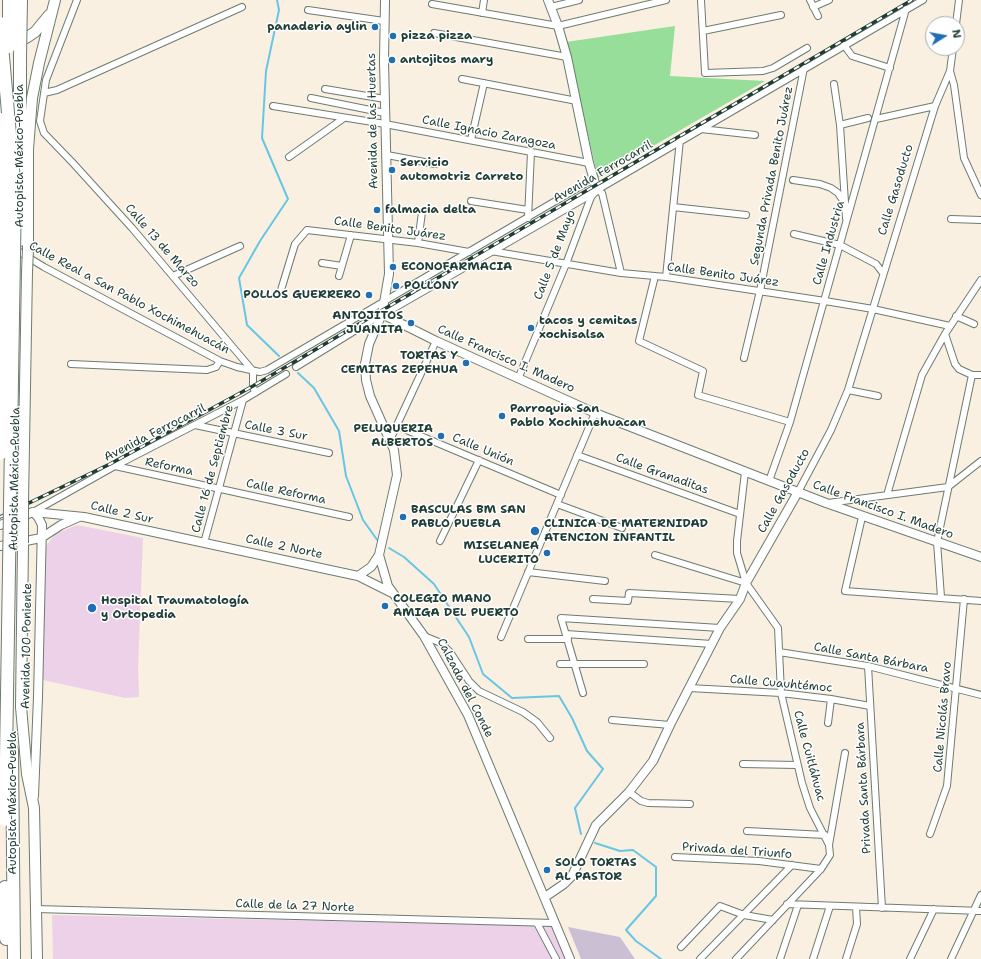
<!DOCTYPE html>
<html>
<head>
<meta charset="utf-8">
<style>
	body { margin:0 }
	#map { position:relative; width:981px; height:959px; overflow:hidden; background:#faf0e2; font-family:"Shantell Sans",sans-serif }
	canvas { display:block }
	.north { position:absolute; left:925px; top:16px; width:40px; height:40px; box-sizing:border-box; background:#fff; border:1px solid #a5b1ae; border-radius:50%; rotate:79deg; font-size:11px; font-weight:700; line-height:16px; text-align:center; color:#1f3d34 }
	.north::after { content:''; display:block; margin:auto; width:14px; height:18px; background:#1f6fb2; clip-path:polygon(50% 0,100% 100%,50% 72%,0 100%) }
</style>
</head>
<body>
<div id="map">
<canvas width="981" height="959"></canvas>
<div class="north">N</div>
</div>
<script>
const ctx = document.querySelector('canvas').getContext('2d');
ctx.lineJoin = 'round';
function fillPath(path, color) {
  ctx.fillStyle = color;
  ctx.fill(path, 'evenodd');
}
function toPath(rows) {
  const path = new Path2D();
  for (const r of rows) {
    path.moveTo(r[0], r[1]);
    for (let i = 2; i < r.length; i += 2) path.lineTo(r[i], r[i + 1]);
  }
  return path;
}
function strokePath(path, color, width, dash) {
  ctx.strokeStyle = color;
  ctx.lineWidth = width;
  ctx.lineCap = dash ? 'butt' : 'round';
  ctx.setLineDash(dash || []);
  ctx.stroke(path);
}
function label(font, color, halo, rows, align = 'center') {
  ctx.font = font + ' "Shantell Sans",sans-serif';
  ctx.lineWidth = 3;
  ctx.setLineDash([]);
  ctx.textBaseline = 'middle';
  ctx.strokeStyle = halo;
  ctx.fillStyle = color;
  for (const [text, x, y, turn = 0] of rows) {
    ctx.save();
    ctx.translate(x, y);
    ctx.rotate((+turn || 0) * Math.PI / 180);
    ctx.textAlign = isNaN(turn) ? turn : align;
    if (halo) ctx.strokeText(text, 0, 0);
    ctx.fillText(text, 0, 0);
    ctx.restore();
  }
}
fillPath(toPath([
	[77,525,143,538,138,668,139,697,125,698,43,680,44,549,55,534],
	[52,915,554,926,565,959,53,959]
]), '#ecd1e9');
fillPath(toPath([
	[568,927,620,937,635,959,581,959]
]), '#cbbfd4');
fillPath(toPath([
	[675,26,670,76,765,81,598,178,566,42]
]), '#96de99');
strokePath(toPath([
	[277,0,279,10,266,71,262,138,288,199,260,241,239,278,247,325,279,356],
	[298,373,314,388,339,431,346,476,363,520,378,541],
	[389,548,404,557,434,584,469,637,483,674,512,698,559,696,572,718,587,751,603,769,575,808,581,834],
	[595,843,620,851,633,850,656,867,656,896,626,930,636,941,661,959]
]), '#66c6e4', 2);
const minor = toPath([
	[77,0,46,80,40,121,44,133,72,162,132,228,253,371,253,386,255,393],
	[701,0,705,73,763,71,773,68,807,48],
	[810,0,818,16],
	[432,4,558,26,666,0],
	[551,7,579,0],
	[813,7,829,0],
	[308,10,384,21],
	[482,13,484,0],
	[956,24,959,0],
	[703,31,781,15],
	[434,33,567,57],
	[844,45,852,56,890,68],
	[950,71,954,85,964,158,981,195],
	[462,79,577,101],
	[834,84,840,125,846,218],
	[325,89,385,99],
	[44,93,57,90,242,7],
	[311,98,385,113],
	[273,106,385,124,589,163],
	[876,119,935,106],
	[840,125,868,118],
	[701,129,755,135],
	[471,140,484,83],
	[387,155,435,164],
	[289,157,344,118],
	[793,180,820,184,831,188,838,193,844,202],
	[597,190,602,193,621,273],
	[471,201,528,210],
	[673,207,746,215],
	[528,218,531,152],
	[951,219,981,220],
	[794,234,840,245,876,264,883,273],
	[418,243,422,212],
	[13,248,44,267,220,361,237,367,260,372,267,370,593,179],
	[491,251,621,273,666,277,825,301,873,309,950,326],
	[322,263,342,266],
	[173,276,240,246],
	[339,276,351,235],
	[655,276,639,341,703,371,698,395,790,422],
	[666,277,680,140],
	[281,290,295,244,307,230,418,243,469,252],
	[956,316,974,324],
	[945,334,955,364,959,369,972,375,981,375],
	[744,358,760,291,804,68],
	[71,364,207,370,216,367,220,361],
	[296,367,382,314],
	[518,379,566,264,591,197,597,190,923,0],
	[848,390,878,396],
	[195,425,329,453],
	[397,426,561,495],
	[390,440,436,341],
	[577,455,740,514],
	[115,466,349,517],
	[769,481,790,422,906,9],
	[798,492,831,430,848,390,935,106,950,71,953,48],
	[887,495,922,375,945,334,981,280],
	[828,503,948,487,981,461],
	[557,504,622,528],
	[33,512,115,466,243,400,286,374],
	[862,517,845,591,981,601],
	[440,541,479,460],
	[204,543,243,400],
	[655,555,746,583],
	[528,572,605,581],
	[941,597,937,542,972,375],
	[593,599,628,601,629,593,740,599],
	[566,634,712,644],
	[424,636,441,643,450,652,469,681,479,691,523,712,537,722,550,738],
	[501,637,595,413],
	[528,639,568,639],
	[779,652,868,666,981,695],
	[560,664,644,664],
	[868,666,882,908],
	[689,688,781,693,831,699,870,706],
	[583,693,561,618,720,628],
	[612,720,670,725],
	[828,723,831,699],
	[743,764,797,765],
	[629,792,641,801,648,803,690,804],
	[747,831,825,835],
	[930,834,947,786,964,599],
	[829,845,845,753],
	[675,857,759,861,821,869],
	[787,904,981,911],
	[36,909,554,923],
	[537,923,556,959],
	[681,947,720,906,744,915,773,920],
	[700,959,792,865],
	[736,959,821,869,830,855,829,845,810,808,802,783,781,693,778,628,746,583,737,553,737,541,745,472],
	[780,959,798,905],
	[813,959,830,906],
	[846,959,857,924,856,907],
	[910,959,934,909],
	[951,959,981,895]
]);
const tertiary = toPath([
	[385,0,384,61,389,274,382,314,369,344,365,364,366,380,370,396,394,450,397,475,379,555,388,586,424,636,468,715,570,959],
	[382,314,436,341,595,413,826,503,981,557],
	[382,314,597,190,589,163,567,57,558,26,548,0],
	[33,512,38,517,42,525,38,697,34,796],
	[0,525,33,512,84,517,358,576,392,593],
	[0,546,41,538,61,525,79,517],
	[358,576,371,567,379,555],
	[545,897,564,884,572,876,596,825,629,792,653,761,670,725,720,628,740,599,746,583,798,492]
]);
const primary = toPath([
	[14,42,26,38,35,32,49,15],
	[28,249,28,149,32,98,39,63,55,0],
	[23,502,27,272],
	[23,543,21,707,27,774,34,808,37,959]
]);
const motorway = toPath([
	[20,57,20,199],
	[20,218,20,240],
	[12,750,14,959],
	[5,887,6,939]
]);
strokePath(minor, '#6c7c71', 8);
strokePath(tertiary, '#6c7c71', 10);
strokePath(primary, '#6c7c71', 12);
strokePath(motorway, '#6c7c71', 14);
strokePath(minor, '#fff', 6);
strokePath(tertiary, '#fff', 8);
strokePath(primary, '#fff', 10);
strokePath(motorway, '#fff', 12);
const rail = toPath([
	[0,517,110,464,253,386,912,0]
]);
strokePath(rail, '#1f3d34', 3.5);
strokePath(rail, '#fff', 2, [6]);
const primaryBridge = toPath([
	[27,272,28,249],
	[23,502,23,543]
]);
const motorwayBridge = toPath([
	[9,0,9,47],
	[0,23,15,191,5,820],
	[20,57,21,0],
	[0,119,5,220,0,454]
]);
strokePath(primaryBridge, '#6c7c71', 12, []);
strokePath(motorwayBridge, '#6c7c71', 14, []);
strokePath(primaryBridge, '#fff', 10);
strokePath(motorwayBridge, '#fff', 12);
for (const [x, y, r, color] of [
	[375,27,4,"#1f6fb2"],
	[393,36,4,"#1f6fb2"],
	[392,60,4,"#1f6fb2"],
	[392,170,4,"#1f6fb2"],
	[377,210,4,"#1f6fb2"],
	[393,267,4,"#1f6fb2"],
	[396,286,4,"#1f6fb2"],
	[369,295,4,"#1f6fb2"],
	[411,323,4,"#1f6fb2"],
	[531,328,4,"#1f6fb2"],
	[466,363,4,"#1f6fb2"],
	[502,416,4,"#1f6fb2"],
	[441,436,4,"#1f6fb2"],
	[403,517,4,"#1f6fb2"],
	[535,531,5,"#1f6fb2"],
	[547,553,4,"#1f6fb2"],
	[385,606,4,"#1f6fb2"],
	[92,608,5,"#1f6fb2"],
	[547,870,4,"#1f6fb2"]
]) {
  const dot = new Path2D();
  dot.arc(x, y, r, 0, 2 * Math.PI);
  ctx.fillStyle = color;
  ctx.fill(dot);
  strokePath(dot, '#fff', 1.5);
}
label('bold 12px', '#1f3d34', '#fff', [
	["panaderia aylin",367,27,"right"],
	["pizza pizza",401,36],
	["antojitos mary",400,60],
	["Servicio",400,163],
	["automotriz Carreto",400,177],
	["falmacia delta",385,210],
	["ECONOFARMACIA",401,267],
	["POLLONY",404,286],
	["POLLOS GUERRERO",361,295,"right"],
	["ANTOJITOS",403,316,"right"],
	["JUANITA",403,330,"right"],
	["tacos y cemitas",539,321],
	["xochisalsa",539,335],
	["TORTAS Y",458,356,"right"],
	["CEMITAS ZEPEHUA",458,370,"right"],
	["Parroquia San",510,409],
	["Pablo Xochimehuacan",510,423],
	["PELUQUERIA",433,429,"right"],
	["ALBERTOS",433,443,"right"],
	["BASCULAS BM SAN",411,510],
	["PABLO PUEBLA",411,524],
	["CLINICA DE MATERNIDAD",544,524],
	["ATENCION INFANTIL",544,538],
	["MISELANEA",539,546,"right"],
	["LUCERITO",539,560,"right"],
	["COLEGIO MANO",393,599],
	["AMIGA DEL PUERTO",393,613],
	["Hospital Traumatología",101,601],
	["y Ortopedia",101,615],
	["SOLO TORTAS",555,863],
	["AL PASTOR",555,877]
], 'left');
label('12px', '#1f3d34', '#fff', [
	["Avenida de las Huertas",373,121,-91],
	["Calle Ignacio Zaragoza",489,133,11],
	["Autopista México-Puebla",20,156,-90],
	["Avenida Ferrocarril",603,172,-30],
	["Segunda Privada Benito Juárez",772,176,-79],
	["Calle Gasoducto",896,190,-73],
	["Calle Benito Juárez",390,229,8],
	["Calle Industria",829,243,-74],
	["Calle 13 de Marzo",162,246,49],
	["Calle 5 de Mayo",555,255,-69],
	["Calle Benito Juárez",723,275,8],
	["Calle Real a San Pablo Xochimehuacán",129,298,28],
	["Calle Francisco I. Madero",506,359,24],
	["Calle 3 Sur",276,431,11],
	["Avenida Ferrocarril",155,433,-27],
	["Calle Unión",483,450,23],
	["Reforma",169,467,12],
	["Calle 16 de Septiembre",213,469,-75],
	["Calle Granaditas",662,474,20],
	["Autopista México-Puebla",15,479,-89],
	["Calle Gasoducto",784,491,-61],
	["Calle Reforma",286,492,12],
	["Calle Francisco I. Madero",883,510,20],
	["Calle 2 Sur",122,513,13],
	["Calle 2 Norte",284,547,12],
	["Avenida 100 Poniente",27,646,-89],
	["Calle Santa Bárbara",871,658,11],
	["Calle Cuauhtémoc",781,684,5],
	["Calzada del Conde",465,688,63],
	["Calle Nicolás Bravo",943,717,-85],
	["Calle Cuitláhuac",809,756,75],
	["Privada Santa Bárbara",864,788,-93],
	["Autopista México-Puebla",13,803,-90],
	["Privada del Triunfo",737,851,4],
	["Calle de la 27 Norte",295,906,2]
]);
</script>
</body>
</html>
